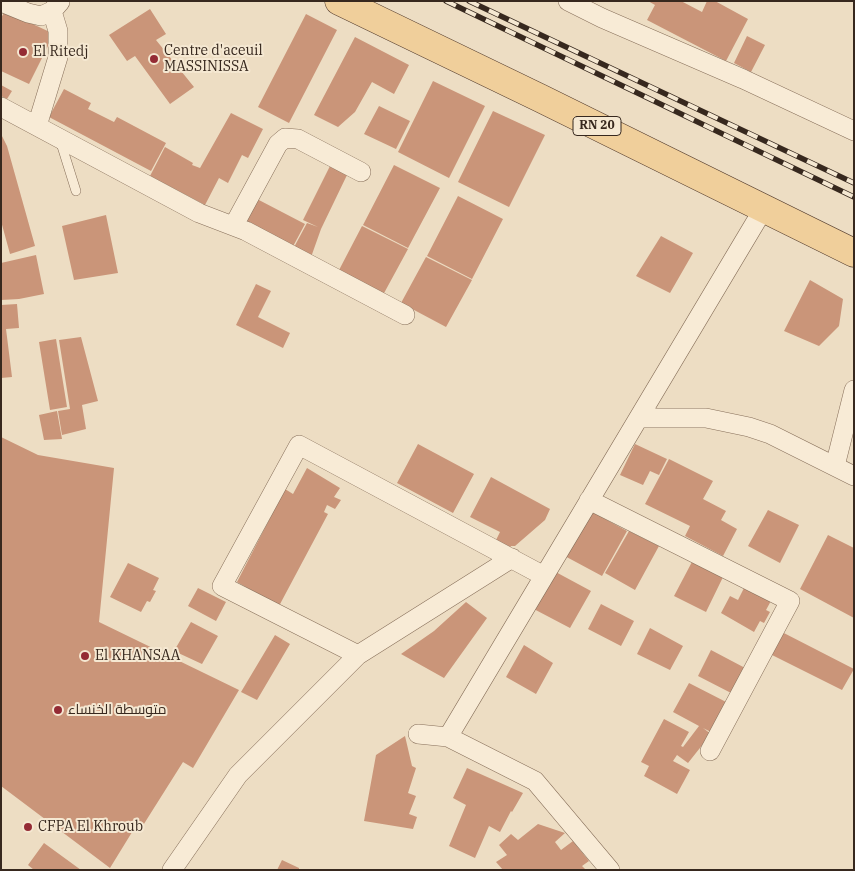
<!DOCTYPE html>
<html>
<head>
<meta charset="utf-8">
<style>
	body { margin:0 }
	#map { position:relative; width:855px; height:871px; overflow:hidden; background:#edddc3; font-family:"IBM Plex Serif",serif }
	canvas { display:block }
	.frame { position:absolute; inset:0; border:2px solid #37281e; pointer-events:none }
</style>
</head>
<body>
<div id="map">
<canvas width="855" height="871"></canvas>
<div class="frame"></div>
</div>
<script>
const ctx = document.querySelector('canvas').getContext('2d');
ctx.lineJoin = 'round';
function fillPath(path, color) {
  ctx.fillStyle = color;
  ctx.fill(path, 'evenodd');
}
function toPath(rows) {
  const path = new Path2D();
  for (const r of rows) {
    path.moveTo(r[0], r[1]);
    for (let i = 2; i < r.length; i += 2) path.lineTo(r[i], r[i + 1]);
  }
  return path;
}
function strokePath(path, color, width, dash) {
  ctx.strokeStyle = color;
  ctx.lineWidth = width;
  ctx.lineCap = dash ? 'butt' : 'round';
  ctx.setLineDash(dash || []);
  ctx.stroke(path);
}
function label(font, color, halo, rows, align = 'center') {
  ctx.font = font + ' "IBM Plex Serif",Cairo,serif';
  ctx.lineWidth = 4;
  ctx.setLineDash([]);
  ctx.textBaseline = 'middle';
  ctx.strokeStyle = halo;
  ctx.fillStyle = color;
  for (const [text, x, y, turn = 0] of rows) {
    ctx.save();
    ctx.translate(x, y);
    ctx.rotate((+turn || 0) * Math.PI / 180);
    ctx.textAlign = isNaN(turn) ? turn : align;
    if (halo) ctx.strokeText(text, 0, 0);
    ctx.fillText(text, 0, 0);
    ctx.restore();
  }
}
fillPath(toPath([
	[648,1,681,1,702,12,707,1,715,1,748,19,726,61,647,20,655,5],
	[150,9,166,34,156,40,194,87,170,104,135,56,127,61,109,35],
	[5,11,54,34,29,84,1,71,1,18],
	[306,14,337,30,289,123,258,107],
	[747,36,765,45,751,72,734,63],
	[355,37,409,65,394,94,372,82,355,112,338,127,314,115],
	[433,81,485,106,449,178,398,152],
	[1,85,12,91,7,99,1,96],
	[64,89,91,103,88,109,114,122,117,117,166,143,151,171,49,117],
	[379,106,410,121,396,149,364,134],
	[493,111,545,135,509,207,458,182],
	[231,113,263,129,248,158,242,155,228,183,219,178,205,205,150,176,165,147,193,163,192,165,200,168],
	[1,134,7,146,35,246,10,254,1,221],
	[394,165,440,188,408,248,363,225],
	[330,166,347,175,321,229,310,260,292,251,307,223,318,227,303,220],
	[458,196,503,219,472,279,427,256],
	[257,199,305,224,290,252,242,227],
	[106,215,118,273,74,280,62,226],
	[362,226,408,249,383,295,338,272],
	[661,236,693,253,670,293,636,276],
	[36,255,44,294,19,299,1,300,1,263],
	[426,257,472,280,446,327,401,303],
	[810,280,843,299,839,326,819,346,784,331],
	[256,284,271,291,258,317,290,333,283,348,236,325],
	[17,304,19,328,6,329,12,377,1,378,1,305],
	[81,337,98,401,82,405,86,429,62,435,58,411,70,409,59,340],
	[56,339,67,407,50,410,39,342],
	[57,411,62,439,44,440,39,415],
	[1,437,38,455,114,468,99,622,239,690,193,768,183,762,142,827,137,824,110,868,1,786],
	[418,444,474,474,453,513,397,483],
	[635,444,667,459,659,475,650,471,643,485,620,475],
	[669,459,713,481,703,499,726,511,721,520,737,529,723,556,685,536,690,526,645,504],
	[307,468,340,488,334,497,341,500,335,509,327,505,324,512,328,514,279,606,237,582,285,489,293,494],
	[491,477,550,509,545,520,515,546,511,546,508,551,494,544,500,532,470,517],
	[587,509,627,531,602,576,561,554],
	[768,510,799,525,780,563,748,546],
	[629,531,659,546,635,590,605,573],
	[828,535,854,548,854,618,800,589],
	[693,560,724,575,706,612,674,596],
	[128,563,159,578,153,590,156,591,150,602,147,601,141,612,110,597],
	[552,570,591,591,570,628,530,607],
	[746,584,772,599,766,610,770,612,764,623,760,621,754,632,721,613,730,596,738,600],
	[198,588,226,602,216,621,188,606],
	[466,602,487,618,444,678,401,654,434,631],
	[601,604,634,621,621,646,588,629],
	[191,622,218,636,202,664,174,651],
	[650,628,683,646,670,670,637,654],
	[778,630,854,669,842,690,766,652],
	[275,635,290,644,257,700,241,692],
	[524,645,553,663,536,694,506,677],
	[711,650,747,669,733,694,698,676],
	[689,683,730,704,713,733,703,728,711,734,688,763,677,755,673,761,690,770,677,794,644,776,649,766,641,762,664,719,689,732,681,746,683,747,699,726,673,712],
	[405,736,412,766,416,768,408,793,416,796,409,814,417,817,413,829,364,821,376,755],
	[467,768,523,793,512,812,511,811,500,832,489,826,475,858,449,846,466,805,453,798],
	[538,824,565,833,555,842,561,850,573,841,589,861,582,866,586,870,503,870,496,862,507,855,499,845,511,834,518,840],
	[44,843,81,870,34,870,28,865],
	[282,860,299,868,299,870,277,870]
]), '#ca9579');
const service = toPath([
	[60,140,76,191]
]);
const minor = toPath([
	[568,1,602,18,743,79,854,131],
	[1,2,28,13,41,16,52,11,60,2],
	[1,107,199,213,246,231,405,315],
	[37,126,58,57,58,31,52,11],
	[234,225,278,144,285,138,298,139,361,172],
	[639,418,706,418,749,427,770,434,854,476],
	[835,466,854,390],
	[589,500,790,601,710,751],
	[358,655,222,586,299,445,544,576],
	[418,734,448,737,535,781,610,870],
	[448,737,764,208],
	[172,870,238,775,358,655,512,558]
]);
const primary = toPath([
	[339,1,540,98,854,253]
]);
strokePath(service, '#876f5a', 10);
strokePath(minor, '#876f5a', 20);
strokePath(primary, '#553d2e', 29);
strokePath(service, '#f8ebd6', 9);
strokePath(minor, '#f8ebd6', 19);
strokePath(primary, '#f0cf9b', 28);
const rail = toPath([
	[446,1,854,197],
	[469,1,854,183]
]);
strokePath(rail, '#37281e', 5.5);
strokePath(rail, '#f5e8d2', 4, [11]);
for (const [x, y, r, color] of [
	[23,52,5,"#942b34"],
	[154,59,5,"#942b34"],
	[85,656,5,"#942b34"],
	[58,710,5,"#942b34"],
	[28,827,5,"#942b34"]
]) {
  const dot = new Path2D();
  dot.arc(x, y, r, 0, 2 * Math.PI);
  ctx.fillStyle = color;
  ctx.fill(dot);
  strokePath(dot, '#f5e8d2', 2);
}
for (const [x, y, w] of [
	[597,126,48]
]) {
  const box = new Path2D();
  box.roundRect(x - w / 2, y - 9.5, w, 19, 4);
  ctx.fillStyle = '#f5e8d2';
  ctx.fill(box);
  strokePath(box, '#37281e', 1);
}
label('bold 12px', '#37281e', null, [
	["RN 20",597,126]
]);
label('14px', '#37281e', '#f5e8d2', [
	["Centre d'aceuil",164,51],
	["MASSINISSA",164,67],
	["El Ritedj",33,52],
	["El KHANSAA",95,656],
	["متوسطة الخنساء",68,710],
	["CFPA El Khroub",38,827]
], 'left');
</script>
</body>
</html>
